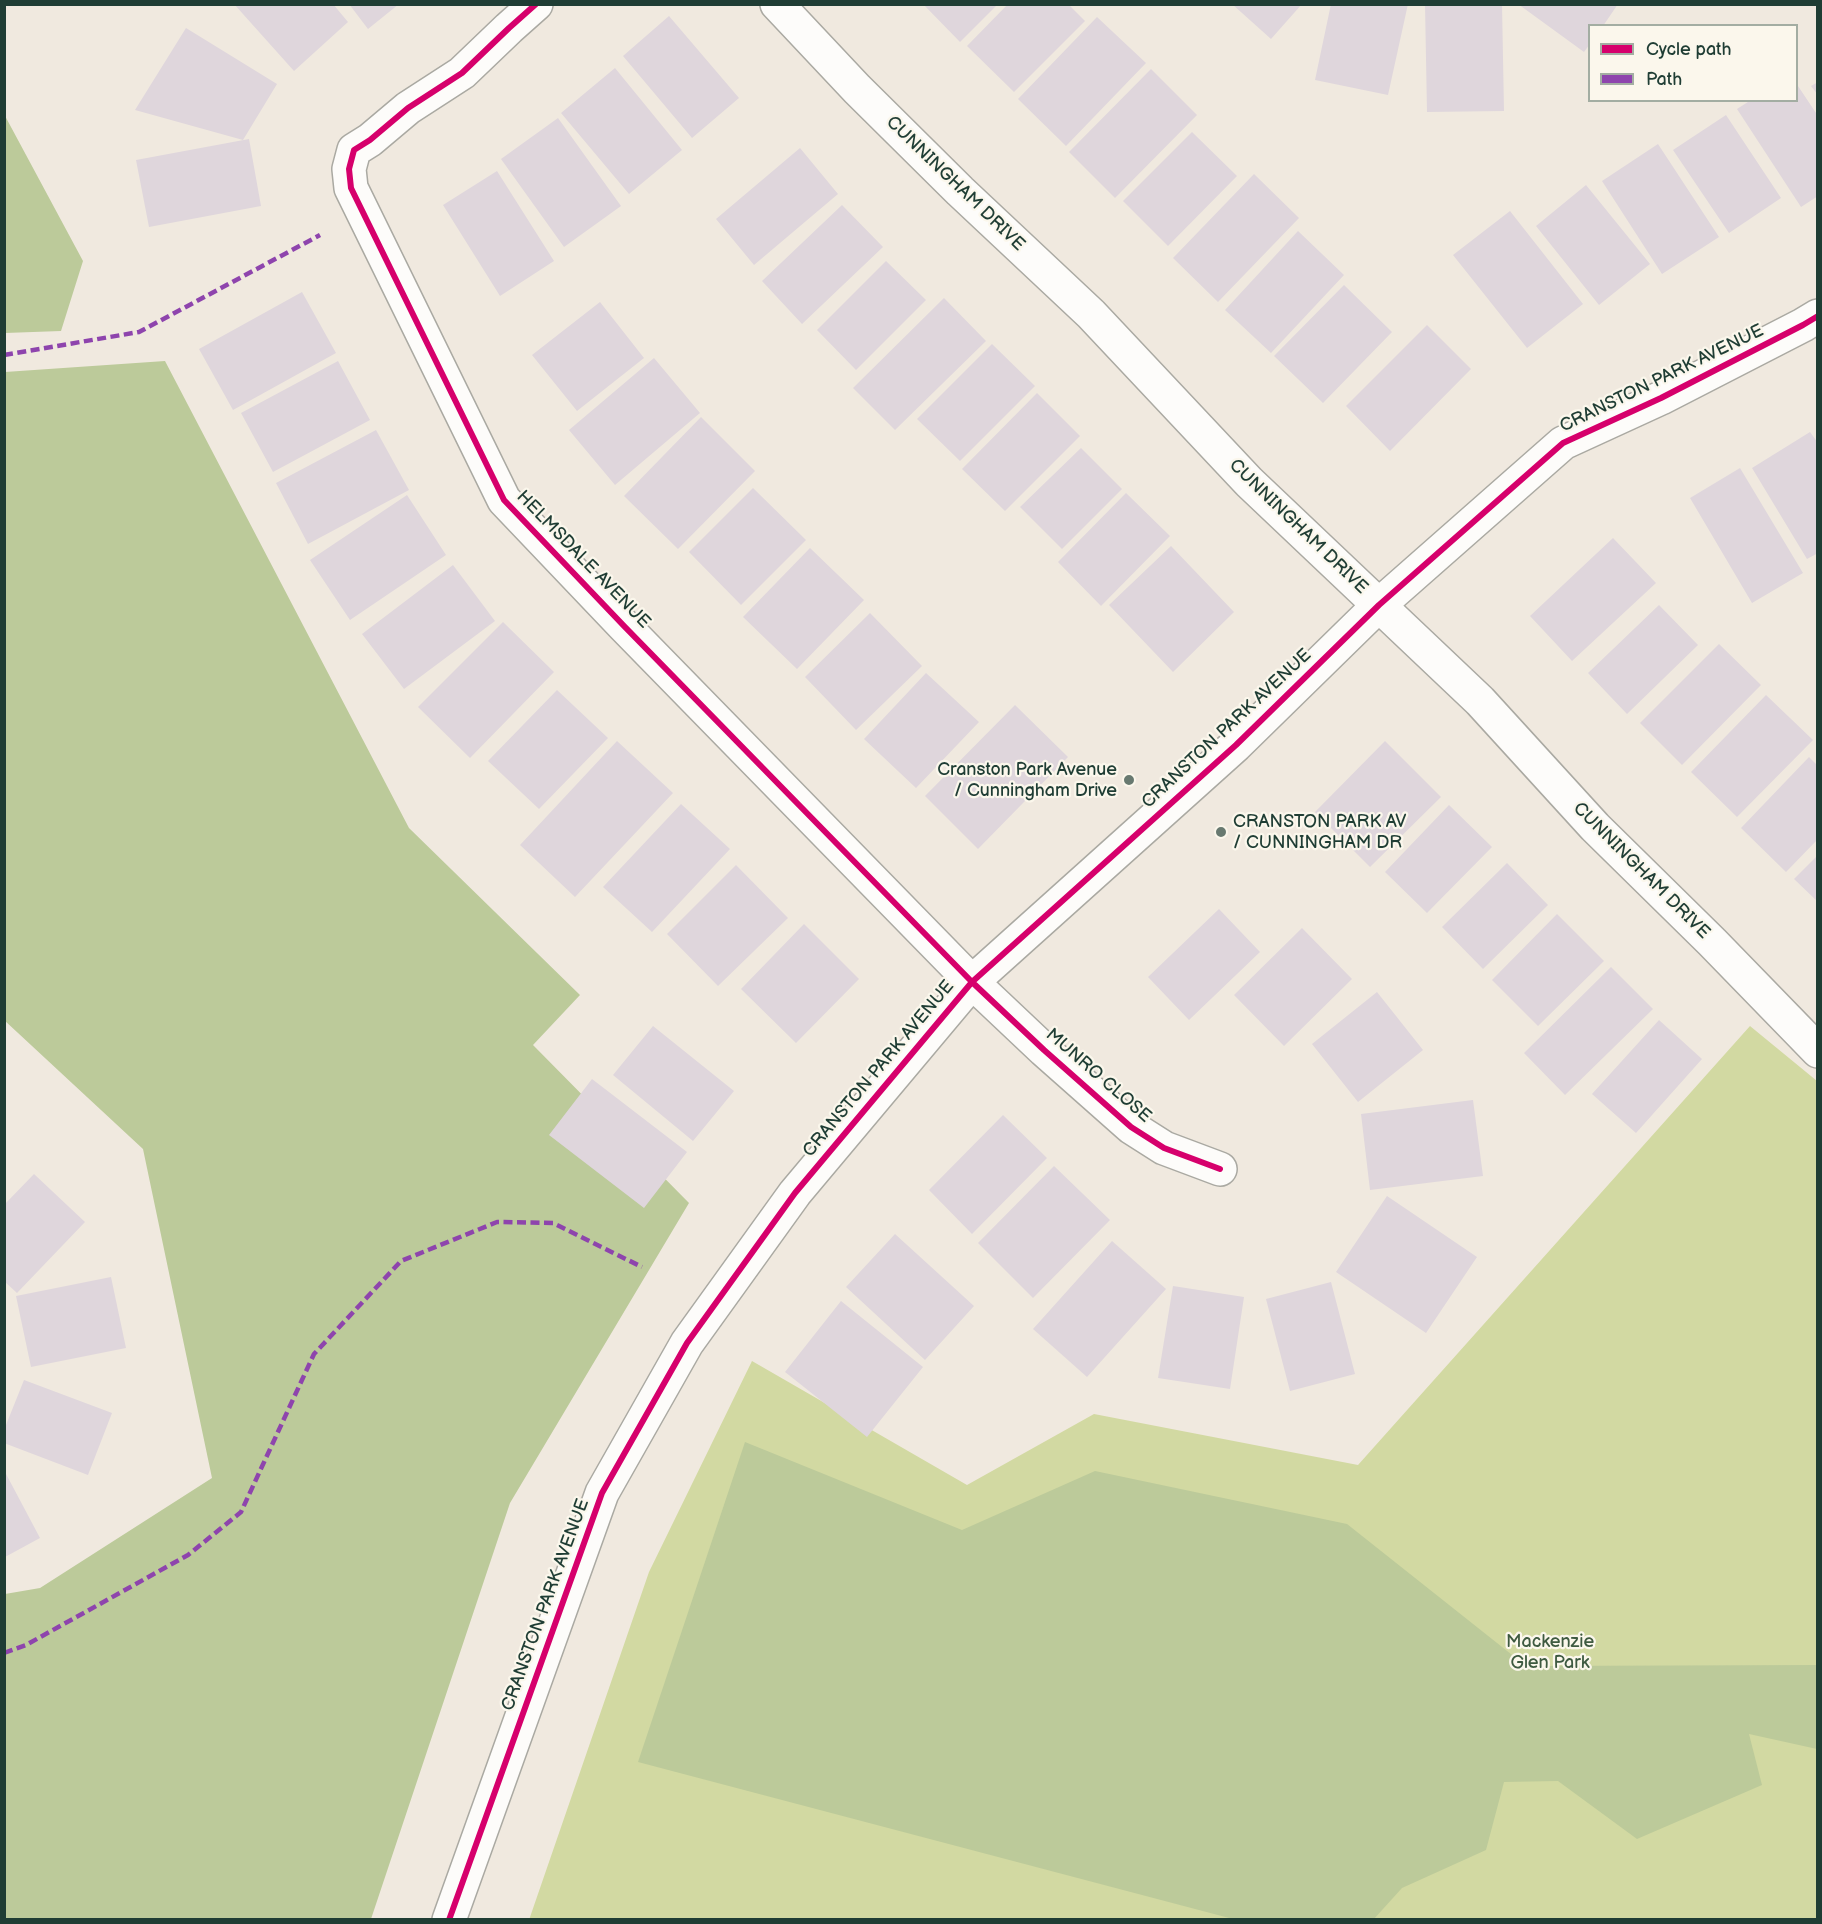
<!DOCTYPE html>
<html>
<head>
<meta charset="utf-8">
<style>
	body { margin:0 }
	#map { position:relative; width:1822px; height:1924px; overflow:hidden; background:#f0e9df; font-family:"Balsamiq Sans",sans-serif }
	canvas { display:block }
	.frame { position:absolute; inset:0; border:6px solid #1f3d34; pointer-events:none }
	.legend { position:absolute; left:1588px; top:24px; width:210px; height:78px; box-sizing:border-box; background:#fbf7ec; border:2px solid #a3ada2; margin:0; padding:8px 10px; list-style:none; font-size:18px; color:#1f3d34 }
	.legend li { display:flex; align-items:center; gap:12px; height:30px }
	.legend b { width:30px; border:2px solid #a3ada2 }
</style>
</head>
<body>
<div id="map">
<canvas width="1822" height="1924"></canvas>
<div class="frame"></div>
<ul class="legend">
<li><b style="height:8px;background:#d6006c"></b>Cycle path</li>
<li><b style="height:8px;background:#8e44ad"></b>Path</li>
</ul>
</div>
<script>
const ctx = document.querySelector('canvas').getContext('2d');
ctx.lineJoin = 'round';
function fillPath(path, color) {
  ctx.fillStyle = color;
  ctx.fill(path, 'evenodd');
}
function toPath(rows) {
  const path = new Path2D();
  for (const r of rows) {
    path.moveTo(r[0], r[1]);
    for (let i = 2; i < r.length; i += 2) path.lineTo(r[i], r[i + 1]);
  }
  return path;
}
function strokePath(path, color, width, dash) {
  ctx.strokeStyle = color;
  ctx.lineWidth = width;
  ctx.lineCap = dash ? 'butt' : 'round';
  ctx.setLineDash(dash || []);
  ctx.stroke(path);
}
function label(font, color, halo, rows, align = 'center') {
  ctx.font = font + ' "Balsamiq Sans",sans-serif';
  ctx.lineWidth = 4.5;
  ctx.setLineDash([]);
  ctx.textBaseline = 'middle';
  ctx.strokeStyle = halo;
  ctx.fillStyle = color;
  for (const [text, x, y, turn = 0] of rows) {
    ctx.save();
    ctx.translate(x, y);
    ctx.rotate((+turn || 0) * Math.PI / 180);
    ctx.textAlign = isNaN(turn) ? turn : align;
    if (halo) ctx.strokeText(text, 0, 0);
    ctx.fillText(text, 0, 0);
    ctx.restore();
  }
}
fillPath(toPath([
	[1750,1026,1817,1081,1817,1919,529,1920,649,1572,752,1361,967,1485,1094,1414,1358,1465]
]), '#d2d9a2');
fillPath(toPath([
	[4,114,83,261,61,331,5,333],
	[165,361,409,828,580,995,533,1045,689,1203,510,1503,371,1919,5,1920,5,1594,40,1588,212,1478,143,1149,4,1020,5,372],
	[745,1442,962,1530,1095,1471,1347,1524,1526,1666,1817,1665,1817,1749,1749,1734,1762,1785,1637,1839,1558,1781,1504,1782,1486,1850,1402,1888,1373,1920,1233,1919,638,1762]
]), '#bcca9a');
fillPath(toPath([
	[234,4,333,4,348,22,294,71],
	[349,4,399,4,368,29],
	[923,4,998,4,960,42],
	[1008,4,1068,4,1085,21,1014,92,967,46],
	[1232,4,1302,4,1271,39],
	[1331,4,1408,4,1388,95,1315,80],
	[1425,4,1502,4,1504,111,1427,112],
	[1518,4,1618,4,1603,26,1590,26,1590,44,1584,52],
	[669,16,739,98,692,138,623,56],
	[1097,17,1146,63,1066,146,1018,99],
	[186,28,277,84,243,140,135,110],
	[615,68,682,150,629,194,561,113],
	[1151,69,1197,115,1115,198,1069,152],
	[1818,82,1818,95,1811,86],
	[1796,83,1818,116,1818,196,1801,207,1737,109,1751,100,1796,100],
	[1726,115,1781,198,1729,233,1673,150],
	[558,118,621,206,564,247,501,159],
	[1192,132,1237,176,1168,246,1123,201],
	[249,139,261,206,149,227,136,160],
	[1658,144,1719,237,1662,274,1602,181],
	[800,148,838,194,754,265,716,219],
	[497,171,554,261,500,296,443,205],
	[1254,174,1299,218,1218,302,1173,258],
	[1586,185,1650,264,1599,305,1536,226],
	[842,205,883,247,802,324,762,281],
	[1510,211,1583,304,1527,348,1453,255],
	[1298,231,1344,275,1271,353,1225,310],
	[886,261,926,300,856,370,817,330],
	[1344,285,1392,332,1323,403,1274,356],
	[302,292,336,353,233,410,199,349],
	[944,298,986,341,895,430,853,388],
	[600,302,644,358,577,411,532,355],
	[1427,325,1471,369,1390,451,1346,406],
	[992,344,1035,386,960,461,917,419],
	[654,358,700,413,615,485,569,430],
	[338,361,370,420,273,472,241,413],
	[1037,393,1080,436,1005,511,962,469],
	[701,417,755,471,678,549,624,496],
	[376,430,409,490,308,544,276,483],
	[1810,432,1818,443,1818,553,1807,559,1752,468],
	[1081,448,1122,489,1062,549,1020,507],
	[1740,468,1803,573,1752,603,1690,498],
	[753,488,806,540,741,605,689,552],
	[1126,493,1170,536,1101,606,1058,562],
	[407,495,446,555,350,620,310,560],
	[1613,538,1656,583,1572,661,1530,616],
	[1171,546,1234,612,1173,672,1109,605],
	[810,548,864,600,797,669,743,617],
	[453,565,495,621,404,689,362,634],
	[1659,605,1698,645,1627,714,1588,673],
	[870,613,922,666,856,730,805,677],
	[503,622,554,672,470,758,418,707],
	[1719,644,1761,685,1682,765,1640,723],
	[926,673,979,722,916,788,864,739],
	[557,690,608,738,539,809,488,761],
	[1766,695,1813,740,1737,817,1691,772],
	[1015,705,1068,757,978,849,925,796],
	[617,741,673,793,575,897,520,845],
	[1385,741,1441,797,1370,867,1315,812],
	[1809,757,1818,766,1818,839,1786,872,1741,828],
	[681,804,730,849,652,932,603,887],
	[1449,805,1492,847,1427,913,1385,872],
	[1818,855,1818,902,1794,879],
	[1507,863,1548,905,1483,969,1442,927],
	[736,865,788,918,718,986,667,934],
	[1219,909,1260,952,1189,1020,1148,977],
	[1557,914,1604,961,1538,1026,1492,980],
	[804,924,859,979,796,1043,741,989],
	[1302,928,1352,979,1284,1046,1234,995],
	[1611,967,1653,1009,1565,1095,1524,1053],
	[1377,992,1423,1050,1358,1102,1312,1044],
	[1659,1020,1702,1059,1636,1133,1592,1094],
	[653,1026,734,1091,693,1141,613,1075],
	[592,1079,687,1152,644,1208,549,1135],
	[1473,1100,1483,1176,1370,1190,1361,1114],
	[1003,1115,1047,1158,972,1234,929,1190],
	[1054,1166,1110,1220,1033,1298,978,1243],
	[34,1174,85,1222,17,1293,4,1281,4,1205],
	[1387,1196,1477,1257,1426,1333,1336,1272],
	[895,1234,974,1306,925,1360,846,1287],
	[1112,1241,1166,1289,1087,1377,1033,1329],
	[111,1277,126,1348,31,1367,16,1296],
	[1331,1282,1355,1374,1290,1391,1266,1299],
	[1173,1286,1244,1297,1230,1389,1158,1378],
	[841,1301,923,1367,867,1437,785,1372],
	[24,1380,112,1413,88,1475,4,1443,4,1430],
	[5,1472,40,1538,5,1557]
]), '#dfd6dc');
const minor = toPath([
	[536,4,509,28,462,73,408,108,370,140,354,150,349,169,351,188,504,500,624,626,972,982,1044,1050,1131,1127,1164,1148,1220,1169],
	[777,4,857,89,960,191,1091,314,1249,482,1480,701,1595,827,1712,942,1818,1051],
	[449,1920,602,1493,687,1343,795,1193,972,982,1236,745,1379,605,1563,443,1661,398,1803,325,1818,316]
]);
strokePath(minor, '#aaa9a2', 36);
strokePath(minor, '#fdfcfa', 33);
strokePath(toPath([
	[4,355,139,332,320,235],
	[4,1653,26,1645,188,1555,241,1512,314,1354,401,1261,497,1222,553,1223,642,1267]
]), '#8e44ad', 4.5, [9, 4.5]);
strokePath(toPath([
	[536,4,509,28,462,73,408,108,370,140,354,150,349,169,351,188,504,500,624,626,972,982,1044,1050,1131,1127,1164,1148,1220,1169],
	[449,1920,602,1493,687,1343,795,1193,972,982,1236,745,1379,605,1563,443,1661,398,1803,325,1818,316]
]), '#d6006c', 6);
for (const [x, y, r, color] of [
	[1129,780,6,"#687970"],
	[1221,832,6,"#687970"]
]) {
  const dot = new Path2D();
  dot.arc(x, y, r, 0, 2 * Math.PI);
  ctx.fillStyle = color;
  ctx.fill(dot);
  strokePath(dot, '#fbf7ec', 2);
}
label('18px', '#1f3d34', '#fbf7ec', [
	["CUNNINGHAM DRIVE",955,184,44],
	["CRANSTON PARK AVENUE",1662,379,-26],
	["CUNNINGHAM DRIVE",1298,527,44],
	["HELMSDALE AVENUE",583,560,46],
	["CRANSTON PARK AVENUE",1227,729,-43],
	["CUNNINGHAM DRIVE",1641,871,45],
	["CRANSTON PARK AVENUE",879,1069,-50],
	["MUNRO CLOSE",1098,1076,41],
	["CRANSTON PARK AVENUE",546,1605,-70]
]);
label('18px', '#1f3d34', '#fbf7ec', [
	["Cranston Park Avenue",1117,770],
	["/ Cunningham Drive",1117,791],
	["CRANSTON PARK AV",1233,822,"left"],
	["/ CUNNINGHAM DR",1233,843,"left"]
], 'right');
label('18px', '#3e5a40', '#fbf7ec', [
	["Mackenzie",1550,1642],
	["Glen Park",1550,1663]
]);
</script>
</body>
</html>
